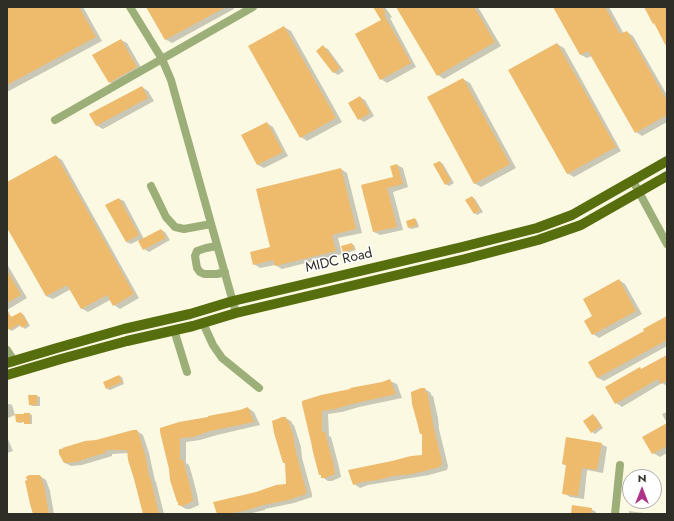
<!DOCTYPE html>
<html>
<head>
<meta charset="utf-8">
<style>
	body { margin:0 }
	#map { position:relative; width:674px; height:521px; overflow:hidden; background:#fcf9e3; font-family:Jost,sans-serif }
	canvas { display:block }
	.frame { position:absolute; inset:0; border:8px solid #2f2e26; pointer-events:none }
	.north { position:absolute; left:622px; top:469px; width:40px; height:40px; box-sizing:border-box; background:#fff; border:1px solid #acaba8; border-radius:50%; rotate:0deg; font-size:11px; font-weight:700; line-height:16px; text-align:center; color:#2f2e26 }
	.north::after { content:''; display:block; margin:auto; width:14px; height:18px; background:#ad3488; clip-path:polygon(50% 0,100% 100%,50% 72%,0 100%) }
</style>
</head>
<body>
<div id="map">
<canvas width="674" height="521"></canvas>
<div class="frame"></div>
<div class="north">N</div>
</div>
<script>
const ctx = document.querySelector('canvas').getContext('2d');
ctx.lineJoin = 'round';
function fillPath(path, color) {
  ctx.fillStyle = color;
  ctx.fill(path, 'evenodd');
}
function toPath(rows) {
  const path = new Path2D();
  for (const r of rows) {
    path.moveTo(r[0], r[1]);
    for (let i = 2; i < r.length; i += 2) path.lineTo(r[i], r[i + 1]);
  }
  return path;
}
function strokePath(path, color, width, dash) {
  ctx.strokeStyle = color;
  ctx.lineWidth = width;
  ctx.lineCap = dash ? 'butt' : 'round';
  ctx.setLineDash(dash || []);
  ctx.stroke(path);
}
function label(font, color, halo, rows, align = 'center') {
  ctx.font = font + ' Jost,sans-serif';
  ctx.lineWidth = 3;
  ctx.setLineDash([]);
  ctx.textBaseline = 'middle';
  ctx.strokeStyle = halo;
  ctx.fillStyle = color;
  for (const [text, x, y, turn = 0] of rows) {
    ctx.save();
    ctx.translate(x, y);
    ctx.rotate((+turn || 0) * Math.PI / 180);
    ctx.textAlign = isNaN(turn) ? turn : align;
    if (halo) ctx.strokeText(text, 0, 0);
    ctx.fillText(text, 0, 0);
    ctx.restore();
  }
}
fillPath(toPath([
	[7,7,83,7,102,41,7,92],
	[148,7,233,7,234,9,172,43,165,39],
	[374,7,385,7,392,17,390,18,416,67,387,83,381,79,382,20],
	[397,7,478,7,501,46,444,79,438,75],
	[554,7,609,7,624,34,627,32,633,36,667,95,667,122,642,136,636,132,592,56,587,58,581,55],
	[284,27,291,31,342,122,307,141,301,137],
	[121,40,127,43,143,71,116,86,110,82],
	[557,44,564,48,621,151,574,177,567,173],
	[323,47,328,49,344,71,338,75,333,72],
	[463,79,470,83,516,168,481,187,474,183],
	[142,87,148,91,154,101,103,129,96,125],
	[360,97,365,100,374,116,364,122,359,119],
	[267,123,273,127,288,156,264,168,258,165],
	[56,156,62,160,139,298,120,309,114,305,110,300,88,312,81,308,71,289,53,299,46,296,7,226,7,184],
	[440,162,443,164,454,183,449,186,446,184],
	[397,165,403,168,408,187,393,192,403,230,380,235,374,232,362,185,395,177],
	[341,169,347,173,362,233,338,238,342,254,282,269,275,265,260,268,254,264,272,248],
	[472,197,475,199,483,212,477,215,475,213],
	[119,199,124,201,144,239,161,230,165,232,170,240,149,252,144,249,139,240,131,244,126,242],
	[415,219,417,221,419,227,412,229,409,228],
	[351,244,354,245,356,250,347,253,344,251],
	[7,264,27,298,7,310],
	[619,280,625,284,642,314,599,338,593,334,594,317],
	[21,313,24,315,30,326,25,329,21,325,12,331,9,329,7,325,7,317,10,316,13,317],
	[667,317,667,346,604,381,598,378,590,362,646,331],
	[667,356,667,386,662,383,622,407,616,403,640,368,642,370],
	[119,376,122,377,124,384,110,390,107,389],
	[390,381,397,384,402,398,359,407,342,412,328,414,329,436,331,437,334,448,339,467,341,477,332,481,328,481,322,477,322,475,320,474,303,404],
	[425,389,431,393,431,395,433,396,438,418,439,429,448,466,447,470,429,475,368,485,360,488,354,484,423,456],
	[37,396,40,397,40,406,33,406,30,405],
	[7,404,9,404,12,405,15,415,8,418,7,417],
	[248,408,254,412,260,425,217,435,200,440,186,442,186,463,189,465,192,475,197,494,199,505,190,509,186,509,179,505,161,432],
	[667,412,667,423,662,414],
	[30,414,32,415,32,424,27,424,25,422,19,423,17,422],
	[593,415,596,417,603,428,595,434,592,432],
	[286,418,292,422,292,424,294,425,301,447,302,458,312,494,312,497,294,503,265,509,265,510,248,514,219,514,287,485],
	[667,424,667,453,660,457,653,453,644,437],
	[137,431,143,435,149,453,155,481,156,482,164,514,144,514,128,453,112,454,112,456,82,465,71,466,65,463,96,441],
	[7,437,13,451,7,453],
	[601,444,607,447,603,473,587,470,584,499,570,497,564,493,567,466,563,464],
	[40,476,46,480,50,491,54,514,34,514],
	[640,501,654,501,653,503],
	[591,509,596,512,595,514,572,514],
	[629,511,651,514,629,514]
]), '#0003');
fillPath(toPath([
	[7,7,79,7,96,37,7,85],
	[146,7,226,7,165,40],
	[373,7,382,7,386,13,384,15,411,63,380,80,355,34,381,20],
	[396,7,474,7,495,42,437,76],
	[553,7,605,7,620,34,627,31,667,101,667,115,635,133,588,51,580,55],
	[644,7,667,7,667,48,654,23,653,24],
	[284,26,336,118,300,138,248,46],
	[121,39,137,67,109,83,92,55],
	[557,43,616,147,567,174,508,70],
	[323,45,340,68,333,73,316,51],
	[463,78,510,164,474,184,427,97],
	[142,86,148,98,96,126,89,114],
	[360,96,370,113,358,120,348,103],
	[267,122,283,152,257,165,241,135],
	[56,155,134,294,113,306,107,295,81,309,67,285,46,296,7,228,7,182],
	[440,161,451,181,445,185,433,164],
	[397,164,403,184,387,188,397,227,373,232,361,185,393,177,390,166],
	[341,168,356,229,332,235,336,251,275,266,273,260,253,265,250,252,270,247,256,189],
	[472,196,480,210,474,214,465,200],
	[119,198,139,235,126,242,105,205],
	[415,218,417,225,408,228,406,221],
	[161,229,166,238,143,250,138,241],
	[352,243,354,249,343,252,341,246],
	[7,270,21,295,7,303],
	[619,279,636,311,592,335,584,321,592,316,583,299],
	[7,309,11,317,21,312,28,324,22,328,19,324,9,330,7,327],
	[667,316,667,340,597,378,588,362,644,331,643,329],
	[667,355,667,380,661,384,658,379,615,404,605,387,640,367,641,369],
	[119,375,122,382,106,389,103,382],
	[390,379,396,394,352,404,335,409,322,411,322,432,325,432,328,444,333,462,335,474,325,478,321,478,321,475,319,475,313,452,311,442,302,404,302,401,321,395,350,389,350,388,382,382],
	[421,388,425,388,425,392,427,391,430,406,433,425,442,462,441,466,436,468,412,474,393,476,378,480,361,482,353,485,348,470,392,461,411,456,422,455,422,434,420,434,417,422,412,404,411,392],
	[28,395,37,395,37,405,29,405],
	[248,407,254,422,210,431,193,437,180,438,180,460,183,460,186,471,191,490,193,501,183,506,178,505,178,502,177,502,170,480,169,469,160,432,160,428,179,422,208,417,208,416,240,410],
	[24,413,30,413,30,424,24,424,24,422,16,422,15,414,24,414],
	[593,414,601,426,591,433,583,421],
	[282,417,286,417,286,420,288,420,293,435,296,453,306,490,306,494,288,500,259,506,258,507,243,511,227,514,217,514,213,502,256,492,276,485,286,484,285,463,283,463,274,433,272,421],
	[667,423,667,446,652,454,642,437],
	[133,430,137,430,139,435,146,458,149,477,150,477,159,514,143,514,134,479,128,460,127,450,106,450,105,453,94,456,76,462,64,463,59,454,59,449,63,449,62,448,85,441,96,440],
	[566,437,602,443,597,470,582,468,578,496,562,494,566,465,562,464],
	[29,475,40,475,44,486,49,514,33,514,30,504,25,481,27,480,26,477],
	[572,505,592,508,591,514,571,514]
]), '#eeba6c');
strokePath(toPath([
	[130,7,162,59,171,80,236,313],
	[55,120,253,7],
	[633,181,667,244],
	[151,186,166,217,175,227,184,229,211,224],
	[217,246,206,248,197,251,195,256,197,268,200,272,204,274,217,274,225,272],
	[203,323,213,345,222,358,259,388],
	[174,330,187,372],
	[7,350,14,361],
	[615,514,620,465]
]), '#9daf78', 8);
strokePath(toPath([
	[7,363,57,348,124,329,190,314,233,301,462,247,537,228,572,215,667,161],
	[7,375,61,359,127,341,193,326,236,313,465,259,538,240,581,225,667,176]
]), '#576e0e', 10);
label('14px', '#2f2e26', '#fff', [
	["MIDC Road",339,261,-13]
]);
</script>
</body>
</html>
